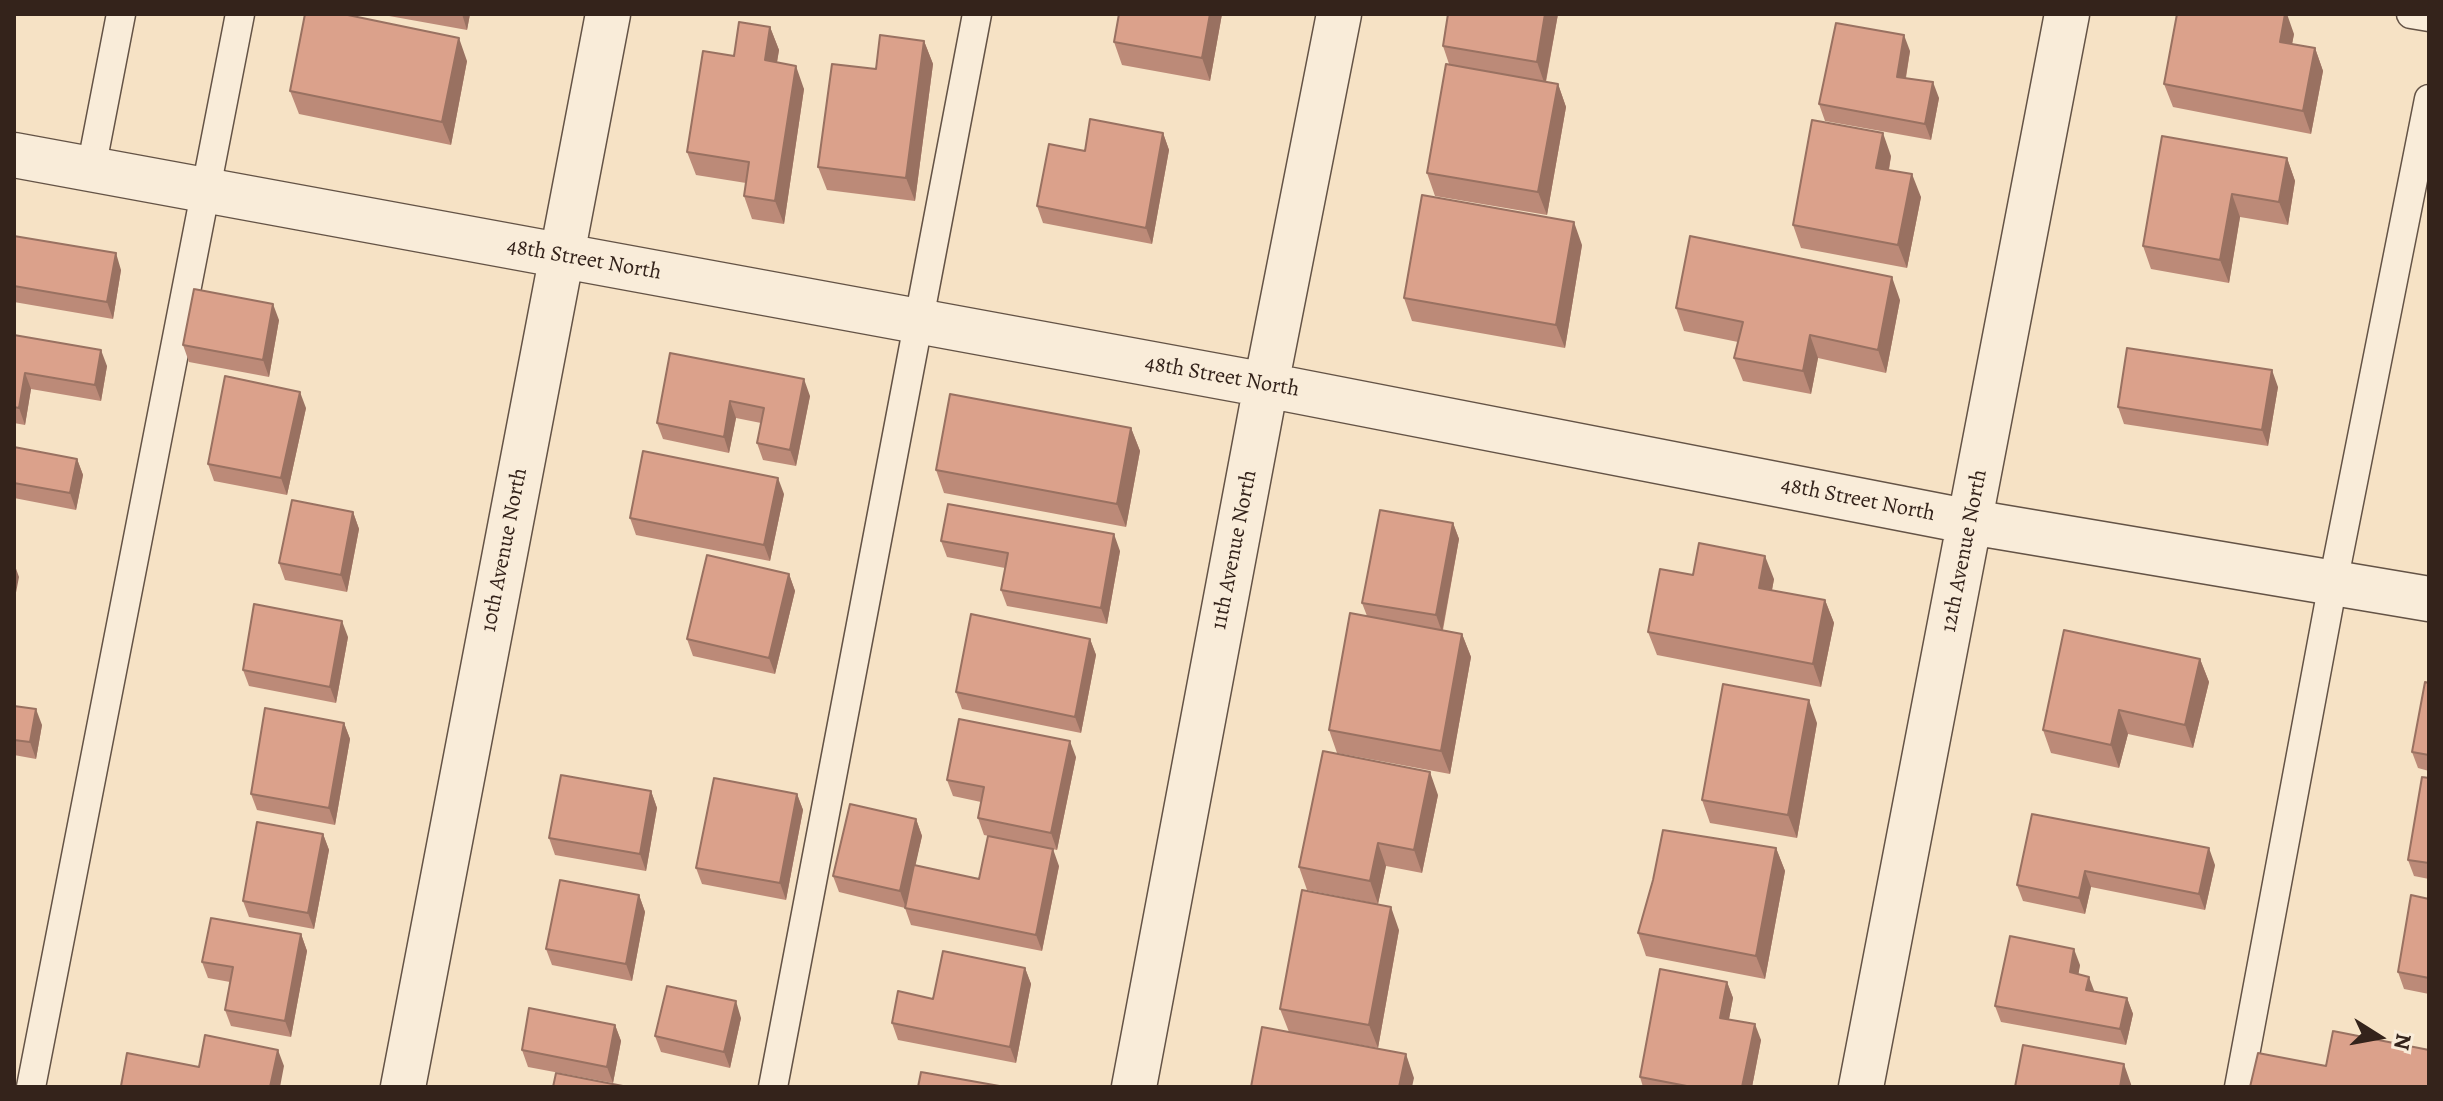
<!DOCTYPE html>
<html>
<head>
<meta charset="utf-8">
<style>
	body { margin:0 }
	#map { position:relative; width:2443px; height:1101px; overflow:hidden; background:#f6e2c5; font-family:Alegreya,serif }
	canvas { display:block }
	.frame { position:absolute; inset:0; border:16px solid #34231b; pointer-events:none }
	.north { position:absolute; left:2339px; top:997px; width:80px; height:80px; -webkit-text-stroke:6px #f9ecd9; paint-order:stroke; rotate:101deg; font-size:22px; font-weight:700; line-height:32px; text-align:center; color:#34231b }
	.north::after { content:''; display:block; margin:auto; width:28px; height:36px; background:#34231b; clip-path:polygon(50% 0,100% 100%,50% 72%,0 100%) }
</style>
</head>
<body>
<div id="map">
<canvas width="2443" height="1101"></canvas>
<div class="frame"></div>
<div class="north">N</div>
</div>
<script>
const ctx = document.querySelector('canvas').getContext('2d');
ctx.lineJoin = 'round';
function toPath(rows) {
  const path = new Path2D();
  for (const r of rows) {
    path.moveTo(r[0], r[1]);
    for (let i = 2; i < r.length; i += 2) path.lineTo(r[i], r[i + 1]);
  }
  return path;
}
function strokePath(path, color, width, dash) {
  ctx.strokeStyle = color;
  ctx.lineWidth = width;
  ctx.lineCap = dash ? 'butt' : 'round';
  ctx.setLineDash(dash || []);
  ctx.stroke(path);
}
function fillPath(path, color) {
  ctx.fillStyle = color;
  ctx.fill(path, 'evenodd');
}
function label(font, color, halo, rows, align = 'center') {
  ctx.font = font + ' Alegreya,serif';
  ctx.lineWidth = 6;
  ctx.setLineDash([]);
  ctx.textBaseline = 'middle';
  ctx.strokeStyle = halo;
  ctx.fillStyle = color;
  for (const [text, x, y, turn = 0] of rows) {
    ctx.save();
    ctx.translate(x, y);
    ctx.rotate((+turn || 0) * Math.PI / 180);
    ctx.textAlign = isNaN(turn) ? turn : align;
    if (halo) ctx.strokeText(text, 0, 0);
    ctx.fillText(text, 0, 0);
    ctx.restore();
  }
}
const lane = toPath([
	[2411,14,2429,17],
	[91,169,121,14],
	[31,1087,240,14],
	[773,1087,977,14],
	[2239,1087,2333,583,2429,99]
]);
const street = toPath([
	[14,155,1266,385,1971,522,2429,599],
	[403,1087,608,14],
	[1134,1087,1266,385,1339,14],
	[1861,1087,2067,14]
]);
strokePath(lane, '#645346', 31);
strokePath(street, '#645346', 47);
strokePath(lane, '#f9ecd9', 28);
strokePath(street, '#f9ecd9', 44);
fillPath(toPath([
	[378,14,470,14,467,30],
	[1222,14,1210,81,1122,65,1114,42],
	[1448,14,1558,14,1546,82,1558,84,1566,107,1547,215,1435,196,1427,173,1449,64,1443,46],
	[770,27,779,50,777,63,804,89,784,224,752,219,744,196,746,183,696,175,687,152,734,56],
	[2294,34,2292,44,2315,48,2323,71,2311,134,2173,107,2164,84],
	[924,41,933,64,915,201,827,190,818,167,876,69],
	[1910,51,1906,78,1939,98,1931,140,1825,121,1819,104],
	[467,61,451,145,299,114,290,91],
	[1163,133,1169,150,1152,244,1043,223,1037,206,1085,151],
	[1891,156,1889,170,1921,197,1907,268,1801,248,1793,225],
	[2287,158,2295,181,2288,225,2240,217,2229,283,2151,269,2143,246],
	[14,236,121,270,113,319,14,302],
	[1582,245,1565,348,1412,321,1404,298],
	[1900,300,1886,373,1818,358,1811,394,1743,381,1734,358,1738,342,1684,331,1676,308],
	[279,320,269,377,189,362,183,345],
	[14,335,107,366,101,401,31,389,25,425,14,423],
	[670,353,810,396,796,466,763,460,757,443,761,423,736,418,729,453,663,439,657,423],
	[2278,387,2268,446,2124,424,2118,407],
	[306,408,287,495,214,481,208,464],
	[1131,428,1140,451,1126,527,944,493,936,470],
	[14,447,77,459,83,475,76,510,14,498],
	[784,494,770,561,636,535,630,518],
	[353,512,359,529,347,592,285,580,279,563],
	[1453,523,1459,539,1443,630,1462,634,1471,657,1450,774,1337,753,1329,730,1367,616,1362,603],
	[941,541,1120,551,1107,624,1007,606,1001,590,1005,568,947,557],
	[789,574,795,591,775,674,693,656,687,639],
	[1693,575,1774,579,1772,590,1825,600,1834,623,1821,687,1657,655,1648,632],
	[348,637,336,703,249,686,243,670],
	[1090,639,1096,655,1081,733,962,709,956,692],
	[2200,659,2209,682,2193,748,2128,734,2119,768,2051,753,2043,730],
	[2429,683,2429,771,2418,768,2412,752],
	[14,706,42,725,36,759,14,755],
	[344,723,350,739,335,825,257,810,251,794],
	[1817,723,1797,838,1710,823,1702,800],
	[1076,757,1057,850,984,835,978,818,981,802,953,796,947,780],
	[2429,778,2429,879,2414,876,2408,860],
	[651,791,657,808,646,871,555,855,549,838],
	[797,794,803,810,786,900,702,884,696,868],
	[1438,795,1422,873,1386,866,1378,904,1307,890,1299,867],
	[2032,814,2215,865,2205,910,2091,887,2085,914,2023,901,2017,885],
	[916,819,922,836,915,865,979,879,1059,866,1042,951,911,925,905,908,839,892,833,876],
	[323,834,329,850,314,929,249,917,243,901],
	[1776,848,1785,871,1765,979,1646,956,1638,933],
	[639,895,645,912,632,981,552,965,546,949],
	[2429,899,2429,994,2404,989,2398,972],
	[1399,930,1378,1048,1289,1032,1280,1009],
	[301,934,307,951,291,1037,231,1026,225,1010,230,982,208,978,202,962],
	[2080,965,2078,974,2094,992,2127,998,2133,1014,2126,1045,2001,1022,1995,1006],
	[1025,968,1031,984,1016,1063,898,1040,892,1023,933,999],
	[1727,982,1733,998,1729,1019,1761,1040,1752,1087,1643,1087,1640,1077],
	[741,1018,730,1068,661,1052,655,1036],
	[615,1025,621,1041,613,1083,528,1067,522,1050]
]), '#bc8a78');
fillPath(toPath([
	[462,14,470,14,467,30],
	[1210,14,1222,14,1210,81,1202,58],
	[1545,14,1558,14,1545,85,1537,62],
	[2285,14,2287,14,2294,34,2288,65,2280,42],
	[770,27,779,50,773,84,765,60],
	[1904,35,1910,51,1903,93,1897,77],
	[459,38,467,61,451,145,442,122],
	[924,41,933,64,915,201,906,178],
	[2315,48,2323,71,2311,134,2303,111],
	[796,66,804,89,784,224,775,201],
	[1933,82,1939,98,1931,140,1925,124],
	[1558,84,1566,107,1547,215,1538,192],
	[1163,133,1169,150,1152,244,1146,228],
	[1883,133,1891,156,1885,191,1876,168],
	[2287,158,2295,181,2288,225,2279,202],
	[1912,174,1921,197,1907,268,1898,245],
	[2232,194,2240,217,2229,283,2220,260],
	[1574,222,1582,245,1565,348,1556,325],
	[116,253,121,270,113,319,107,302],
	[1892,277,1900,300,1886,373,1878,350],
	[273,304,279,320,269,377,263,360],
	[1810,335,1818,358,1811,394,1803,371],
	[101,350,107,366,101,401,95,385],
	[2272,370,2278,387,2268,446,2262,430],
	[25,373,31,389,25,425,19,408],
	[804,379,810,396,796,466,790,450],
	[300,392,306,408,287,495,281,478],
	[730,401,736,418,729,453,724,437],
	[1131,428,1140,451,1126,527,1117,504],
	[77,459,83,475,76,510,70,493],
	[778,478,784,494,770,561,764,545],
	[353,512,359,529,347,592,341,575],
	[1453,523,1459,539,1442,632,1436,615],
	[1114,534,1120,551,1107,624,1101,608],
	[1765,556,1774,579,1768,611,1759,588],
	[14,563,19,577,14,603],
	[789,574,795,591,775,674,769,658],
	[1825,600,1834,623,1821,687,1813,664],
	[342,621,348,637,336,703,330,687],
	[1462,634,1471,657,1450,774,1441,751],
	[1090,639,1096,655,1081,733,1075,717],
	[2200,659,2209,682,2193,748,2185,725],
	[1809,700,1817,723,1797,838,1788,815],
	[36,709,42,725,36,759,30,742],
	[2119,710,2128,734,2119,768,2111,745],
	[344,723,350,739,335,825,329,808],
	[1070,741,1076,757,1057,850,1051,833],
	[1430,772,1438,795,1422,873,1414,850],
	[651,791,657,808,646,871,640,854],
	[797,794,803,810,786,900,780,883],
	[916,819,922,836,906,908,900,891],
	[323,834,329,850,314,929,308,913],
	[1378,843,1386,866,1378,904,1370,881],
	[1776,848,1785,871,1765,979,1756,956],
	[2209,848,2215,865,2205,910,2199,894],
	[1053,849,1059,866,1042,951,1036,935],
	[2085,871,2091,887,2085,914,2079,898],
	[639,895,645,912,632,981,626,964],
	[1391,907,1399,930,1378,1048,1369,1025],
	[301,934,307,951,291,1037,285,1021],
	[2074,949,2080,965,2076,989,2070,972],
	[1025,968,1031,984,1016,1063,1010,1047],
	[2089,977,2095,993,2086,990],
	[1727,982,1733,998,1726,1034,1720,1018],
	[2127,998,2133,1014,2126,1045,2120,1029],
	[736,1001,741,1018,730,1068,724,1052],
	[1755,1024,1761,1040,1752,1087,1742,1087],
	[615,1025,621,1041,613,1083,607,1067],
	[278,1050,284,1066,280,1087,270,1087],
	[1406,1054,1414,1078,1412,1087,1399,1087],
	[2124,1064,2132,1087,2120,1087]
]), '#997161');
const building = toPath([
	[305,14,343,14,459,38,442,122,290,91,305,14],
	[1119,14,1210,14,1202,58,1114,42,1119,14],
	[1448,14,1545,14,1537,62,1443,46,1448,14],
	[2177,14,2285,14,2280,42,2315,48,2303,111,2164,84,2177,14],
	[739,22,770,27,765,60,796,66,775,201,744,196,749,162,687,152,703,51,734,56,739,22],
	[1836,23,1904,35,1897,77,1933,82,1925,124,1819,104,1836,23],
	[880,35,924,41,906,178,818,167,832,64,876,69,880,35],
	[1446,64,1558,84,1538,192,1427,173,1446,64],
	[1090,119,1163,133,1146,228,1037,206,1049,144,1085,151,1090,119],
	[1812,120,1883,133,1876,168,1912,174,1898,245,1793,225,1812,120],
	[2162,136,2287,158,2279,202,2232,194,2220,260,2143,246,2162,136],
	[1422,195,1574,222,1556,325,1404,298,1422,195],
	[14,236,116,253,107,302,14,286,14,236],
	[1690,236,1892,277,1878,350,1810,335,1803,371,1734,358,1743,322,1676,308,1690,236],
	[194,289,273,304,263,360,183,345,194,289],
	[14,335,101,350,95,385,25,373,19,408,14,407,14,335],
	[2127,348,2272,370,2262,430,2118,407,2127,348],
	[670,353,804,379,790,450,757,443,764,408,730,401,724,437,657,423,670,353],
	[225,376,300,392,281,478,208,464,225,376],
	[950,394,1131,428,1117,504,936,470,950,394],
	[14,447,77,459,70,493,14,483,14,447],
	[643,451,778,478,764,545,630,518,643,451],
	[292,500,353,512,341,575,279,563,292,500],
	[948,504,1114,534,1101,608,1001,590,1008,553,941,541,948,504],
	[1380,510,1453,523,1436,615,1362,603,1380,510],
	[1699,543,1765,556,1759,588,1825,600,1813,664,1648,632,1660,569,1693,575,1699,543],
	[707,555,789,574,769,658,687,639,707,555],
	[254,604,342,621,330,687,243,670,254,604],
	[1350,613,1462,634,1441,751,1329,730,1350,613],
	[971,614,1090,639,1075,717,956,692,971,614],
	[2064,630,2200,659,2185,725,2119,710,2111,745,2043,730,2064,630],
	[2425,682,2429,683,2429,755,2412,752,2425,682],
	[1723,684,1809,700,1788,815,1702,800,1723,684],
	[14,706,36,709,30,742,14,740,14,706],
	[265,708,344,723,329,808,251,794,265,708],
	[959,719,1070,741,1051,833,978,818,984,787,947,780,959,719],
	[1323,751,1430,772,1414,850,1378,843,1370,881,1299,867,1323,751],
	[561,775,651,791,640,854,549,838,561,775],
	[2422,777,2429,778,2429,863,2408,860,2422,777],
	[714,778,797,794,780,883,696,868,714,778],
	[850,804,916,819,900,891,833,876,850,804],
	[2032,814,2209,848,2199,894,2085,871,2079,898,2017,885,2032,814],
	[257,822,323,834,308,913,243,901,257,822],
	[1663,830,1776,848,1756,956,1638,933,1653,880,1663,830],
	[988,836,1053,849,1036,935,905,908,914,865,979,879,988,836],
	[560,880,639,895,626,964,546,949,560,880],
	[1302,890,1391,907,1369,1025,1280,1009,1302,890],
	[2411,895,2429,899,2429,978,2398,972,2411,895],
	[211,918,301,934,285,1021,225,1010,233,967,202,962,211,918],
	[2010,936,2074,949,2070,972,2089,977,2086,990,2127,998,2120,1029,1995,1006,2010,936],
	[943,951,1025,968,1010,1047,892,1023,898,991,933,999,943,951],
	[1660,969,1727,982,1720,1018,1755,1024,1742,1087,1692,1087,1640,1077,1660,969],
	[667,986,736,1001,724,1052,655,1036,667,986],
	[529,1008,615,1025,607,1067,522,1050,529,1008],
	[1262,1027,1406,1054,1399,1087,1251,1087,1262,1027],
	[2333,1031,2429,1050,2429,1087,2250,1087,2258,1053,2326,1066,2333,1031],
	[205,1035,278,1050,270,1087,127,1087,121,1086,127,1053,199,1067,205,1035],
	[2023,1045,2124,1064,2120,1087,2015,1087,2023,1045],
	[921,1072,1005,1087,918,1087,921,1072],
	[556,1073,628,1087,553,1087,556,1073]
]);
fillPath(building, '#dba18b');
strokePath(building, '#997161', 2);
label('22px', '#34231b', '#f9ecd9', [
	["48th Street North",584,260,10],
	["48th Street North",1222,377,10],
	["48th Street North",1858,500,11],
	["10th Avenue North",505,550,-79],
	["11th Avenue North",1235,550,-79],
	["12th Avenue North",1965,551,-79]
]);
</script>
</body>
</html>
